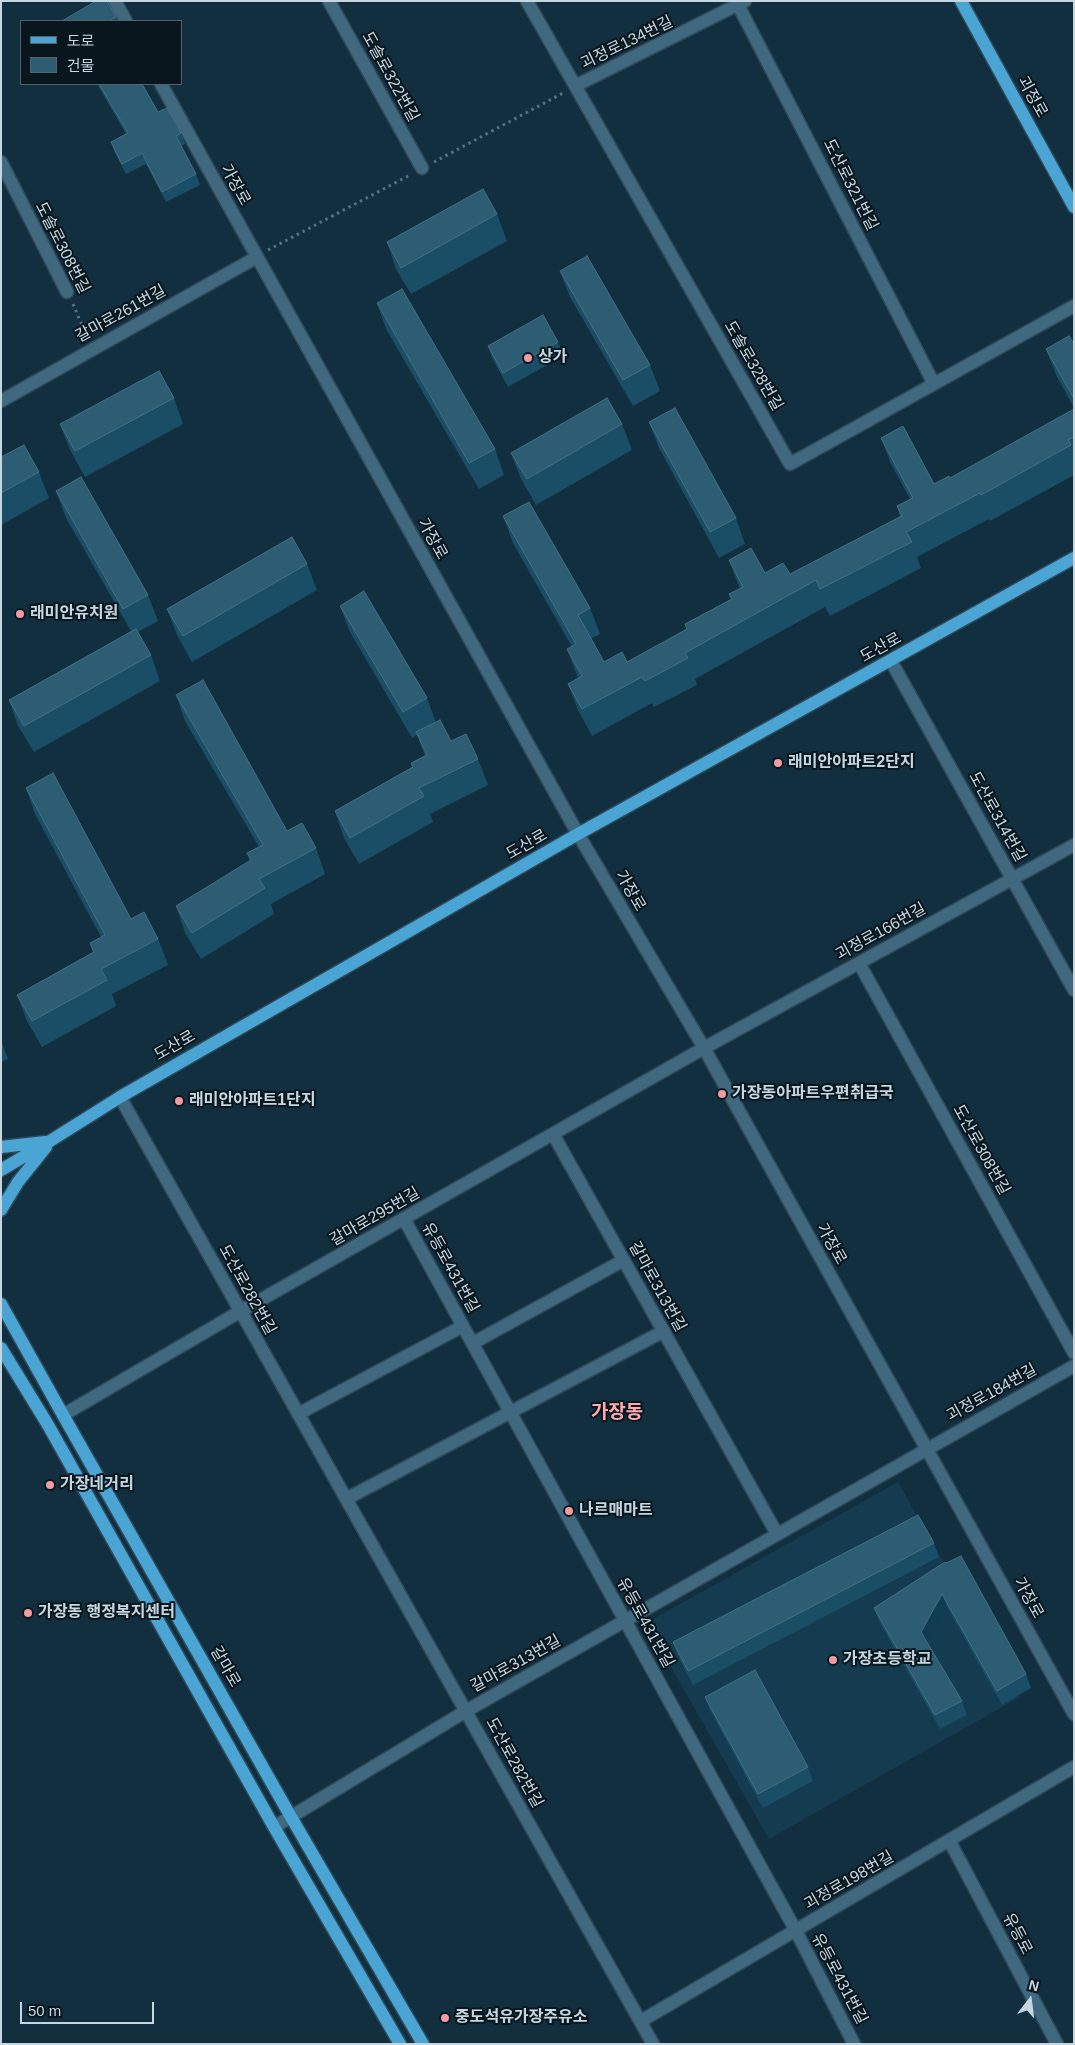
<!DOCTYPE html>
<html>
<head>
<meta charset="utf-8">
<style>
	body { margin:0 }
	#map { position:relative; width:1075px; height:2045px; overflow:hidden; background:#112f3f; font-family:Arial,"Noto Sans KR",sans-serif }
	canvas { display:block }
	.frame { position:absolute; inset:0; border:2px solid #c5d6e0; pointer-events:none }
	.legend { position:absolute; left:20px; top:20px; width:162px; height:65px; box-sizing:border-box; background:#09161d; border:1px solid #54636b; margin:0; padding:6px 9px; list-style:none; font-size:15px; color:#c5d6e0 }
	.legend li { display:flex; align-items:center; gap:10px; height:25px }
	.legend b { width:25px; border:1px solid #54636b }
	.north { position:absolute; left:1005px; top:1975px; width:50px; height:50px; -webkit-text-stroke:4px #09161d; paint-order:stroke; rotate:15deg; font-size:14px; font-weight:700; line-height:20px; text-align:center; color:#c5d6e0 }
	.north::after { content:''; display:block; margin:auto; width:18px; height:22px; background:#c5d6e0; clip-path:polygon(50% 0,100% 100%,50% 72%,0 100%) }
	.scale { position:absolute; left:20px; top:2002px; width:134px; height:22px; box-sizing:border-box; border:2px solid #c5d6e0; border-top:0; padding-left:6px; font-size:15px; line-height:18px; white-space:nowrap; color:#c5d6e0; -webkit-text-stroke:4px #09161d; paint-order:stroke }
</style>
</head>
<body>
<div id="map">
<canvas width="1075" height="2045"></canvas>
<div class="frame"></div>
<ul class="legend">
<li><b style="height:6px;background:#4aa4d4"></b>도로</li>
<li><b style="height:14px;background:#2c5d73"></b>건물</li>
</ul>
<div class="north">N</div>
<div class="scale">50 m</div>
</div>
<script>
const ctx = document.querySelector('canvas').getContext('2d');
ctx.lineJoin = 'round';
function fillPath(path, color) {
  ctx.fillStyle = color;
  ctx.fill(path, 'evenodd');
}
function toPath(rows) {
  const path = new Path2D();
  for (const r of rows) {
    path.moveTo(r[0], r[1]);
    for (let i = 2; i < r.length; i += 2) path.lineTo(r[i], r[i + 1]);
  }
  return path;
}
function strokePath(path, color, width, dash) {
  ctx.strokeStyle = color;
  ctx.lineWidth = width;
  ctx.lineCap = dash ? 'butt' : 'round';
  ctx.setLineDash(dash || []);
  ctx.stroke(path);
}
function label(font, color, halo, rows, align = 'center') {
  ctx.font = font + ' Arial,"Noto Sans KR",sans-serif';
  ctx.lineWidth = 4;
  ctx.setLineDash([]);
  ctx.textBaseline = 'middle';
  ctx.strokeStyle = halo;
  ctx.fillStyle = color;
  for (const [text, x, y, turn = 0] of rows) {
    ctx.save();
    ctx.translate(x, y);
    ctx.rotate((+turn || 0) * Math.PI / 180);
    ctx.textAlign = isNaN(turn) ? turn : align;
    if (halo) ctx.strokeText(text, 0, 0);
    ctx.fillText(text, 0, 0);
    ctx.restore();
  }
}
fillPath(toPath([
	[898,1482,1020,1697,769,1839,646,1623]
]), '#143b4f');
const minor = toPath([
	[115,1,126,21],
	[329,1,422,168],
	[527,1,790,464,1074,306],
	[736,1,934,384],
	[161,84,578,834,704,1048,1074,1714],
	[575,86,745,1],
	[1,162,67,292],
	[1,401,257,257],
	[891,661,1074,990],
	[859,963,1074,1353],
	[120,1097,653,2044],
	[553,1134,777,1534],
	[404,1219,796,1931,854,2044],
	[473,1343,624,1260],
	[298,1414,463,1326],
	[63,1415,241,1311,704,1048,1074,845],
	[346,1499,664,1331],
	[274,1827,466,1711,1074,1366],
	[949,1840,1057,2044],
	[641,2021,1074,1767]
]);
const major = toPath([
	[961,1,1074,207],
	[1,1147,45,1142],
	[1,1170,50,1141,120,1097,578,834,1074,558],
	[1,1210,18,1182,46,1147],
	[1,1304,63,1415,291,1817,423,2044],
	[1,1348,48,1425,274,1827,400,2044]
]);
strokePath(minor, '#2e4a59', 15);
strokePath(major, '#2e4a59', 15);
strokePath(toPath([
	[434,162,563,93],
	[268,250,410,175],
	[73,304,87,337]
]), '#58717e', 3, [2.5, 4]);
strokePath(minor, '#406980', 12);
strokePath(major, '#4aa4d4', 12);
fillPath(toPath([
	[116,17,118,21,62,21],
	[97,84,142,84,158,112,181,133,185,144,181,146,196,174,200,185,166,202,146,164,126,174,115,153,111,142,126,134],
	[497,214,507,241,411,294,396,269,387,242],
	[560,271,650,365,660,391,633,406,570,297],
	[377,303,495,449,504,475,479,489,386,329],
	[558,342,563,356,508,387,493,360,488,346],
	[1074,344,1074,408,1056,375,1046,349],
	[174,398,183,424,85,477,70,450,60,424],
	[1074,409,1074,475,990,521,989,519,917,557,921,568,830,616,825,607,695,679,697,685,654,707,652,703,592,736,578,710,568,684,578,678,567,649,572,647,513,543,503,516,590,608,600,634,591,639,604,662,627,662,687,630,685,624,731,599,729,594,740,589,729,560,765,573,790,574,900,516,897,506,910,499,891,464,881,438,934,484,950,478],
	[649,422,736,518,745,544,719,558,659,448],
	[622,424,632,450,536,505,521,479,511,453],
	[1,457,39,472,49,498,1,525],
	[56,491,148,595,158,621,138,632,151,655,160,681,34,752,18,726,9,700,131,631,66,518],
	[307,564,317,590,192,662,177,635,167,609],
	[340,606,427,698,436,723,451,741,478,759,488,785,430,814,433,822,359,864,344,838,335,811,412,767,411,763,425,756,417,735,412,738,350,632],
	[176,695,287,831,316,848,325,874,271,904,274,914,201,959,185,933,176,906,250,861,247,853,259,847,185,721],
	[26,788,131,919,158,939,168,965,112,994,116,1006,42,1047,27,1021,17,995,93,952,90,943,101,937,35,814],
	[1,1040,8,1059,1,1062],
	[934,1543,939,1557,693,1685,678,1656,673,1642],
	[945,1562,1026,1674,1031,1688,1002,1705,947,1607,927,1643,962,1701,967,1715,940,1729,879,1621,874,1608],
	[705,1697,808,1767,813,1781,763,1808,710,1710]
]), '#1a4e66');
fillPath(toPath([
	[942,1594,947,1607,926,1645,921,1632]
]), '#0f3c51');
const building = toPath([
	[96,1,107,1,116,17,108,21,62,21,96,1],
	[99,84,142,84,158,112,167,108,181,133,176,136,196,174,162,192,142,153,122,164,111,142,128,133,99,84],
	[483,189,497,214,401,268,387,242,483,189],
	[587,256,650,365,623,380,560,271,587,256],
	[402,289,495,449,469,463,377,303,402,289],
	[543,315,558,342,503,373,488,346,543,315],
	[1069,336,1074,344,1074,399,1046,349,1069,336],
	[159,371,174,398,75,451,60,424,159,371],
	[607,398,622,424,527,479,511,453,607,398],
	[675,408,736,518,710,532,649,422,675,408],
	[1074,409,1074,437,1068,440,1071,445,981,495,980,493,906,532,912,542,820,589,816,580,685,653,688,658,645,681,642,677,582,709,568,684,582,676,567,649,576,644,503,516,529,502,590,608,578,615,604,662,622,652,627,662,687,629,685,624,732,599,729,594,743,587,729,560,751,548,765,573,783,563,790,574,902,516,897,506,913,498,881,438,903,426,934,484,949,476,950,478,1074,409],
	[24,445,39,472,1,493,1,457,24,445],
	[81,477,148,595,123,609,56,491,81,477],
	[292,537,307,564,183,636,167,609,292,537],
	[364,591,427,698,403,712,340,606,364,591],
	[136,629,151,655,24,726,9,700,136,629],
	[203,680,287,831,302,823,316,848,259,879,265,888,192,933,176,906,251,860,247,853,263,845,176,695,203,680],
	[440,720,451,741,466,734,478,759,419,788,424,796,350,838,335,811,413,767,411,763,427,755,416,732,440,720],
	[53,773,131,919,144,912,158,939,101,969,107,980,32,1021,17,995,94,952,90,943,105,935,26,788,53,773],
	[918,1515,934,1543,688,1671,673,1642,918,1515],
	[961,1556,1026,1674,997,1691,942,1594,921,1632,962,1701,935,1715,874,1608,945,1562,946,1563,961,1556],
	[755,1670,808,1767,758,1794,705,1697,755,1670]
]);
fillPath(building, '#2c5d73');
strokePath(building, '#447084', 1);
for (const [x, y, r, color] of [
	[528,358,5,"#f49aa2"],
	[20,614,5,"#f49aa2"],
	[778,763,5,"#f49aa2"],
	[722,1094,5,"#f49aa2"],
	[179,1101,5,"#f49aa2"],
	[50,1485,5,"#f49aa2"],
	[569,1511,5,"#f49aa2"],
	[28,1613,5,"#f49aa2"],
	[833,1660,5,"#f49aa2"],
	[445,2018,5,"#f49aa2"]
]) {
  const dot = new Path2D();
  dot.arc(x, y, r, 0, 2 * Math.PI);
  ctx.fillStyle = color;
  ctx.fill(dot);
  strokePath(dot, '#09161d', 2);
}
label('16px', '#c5d6e0', '#09161d', [
	["괴정로134번길",627,43,-26],
	["도솔로322번길",390,77,61],
	["괴정로",1032,97,61],
	["가장로",235,185,61],
	["도산로321번길",850,185,63],
	["도솔로308번길",62,248,63],
	["갈마로261번길",121,314,-29],
	["도솔로328번길",753,366,60],
	["가장로",432,539,61],
	["도산로",881,648,-29],
	["도산로314번길",997,817,61],
	["도산로",527,845,-30],
	["가장로",630,891,60],
	["괴정로166번길",881,932,-29],
	["도산로",175,1046,-30],
	["도산로308번길",981,1150,61],
	["갈마로295번길",375,1217,-30],
	["가장로",831,1244,61],
	["유등로431번길",450,1268,61],
	["갈마로313번길",657,1287,61],
	["도산로282번길",247,1290,61],
	["괴정로184번길",992,1393,-29],
	["가장로",1028,1598,61],
	["유등로431번길",645,1623,61],
	["갈마로313번길",516,1664,-29],
	["갈마로",225,1667,60],
	["도산로282번길",514,1763,61],
	["괴정로198번길",849,1881,-30],
	["유등로",1017,1934,62],
	["유등로431번길",839,1979,62]
]);
label('bold 16px', '#c5d6e0', '#09161d', [
	["상가",538,358],
	["래미안유치원",30,614],
	["래미안아파트2단지",788,763],
	["가장동아파트우편취급국",732,1094],
	["래미안아파트1단지",189,1101],
	["가장네거리",60,1485],
	["나르매마트",579,1511],
	["가장동 행정복지센터",38,1613],
	["가장초등학교",843,1660],
	["중도석유가장주유소",455,2018]
], 'left');
label('bold 19px', '#ffaab1', '#09161d', [
	["가장동",617,1413]
]);
</script>
</body>
</html>
